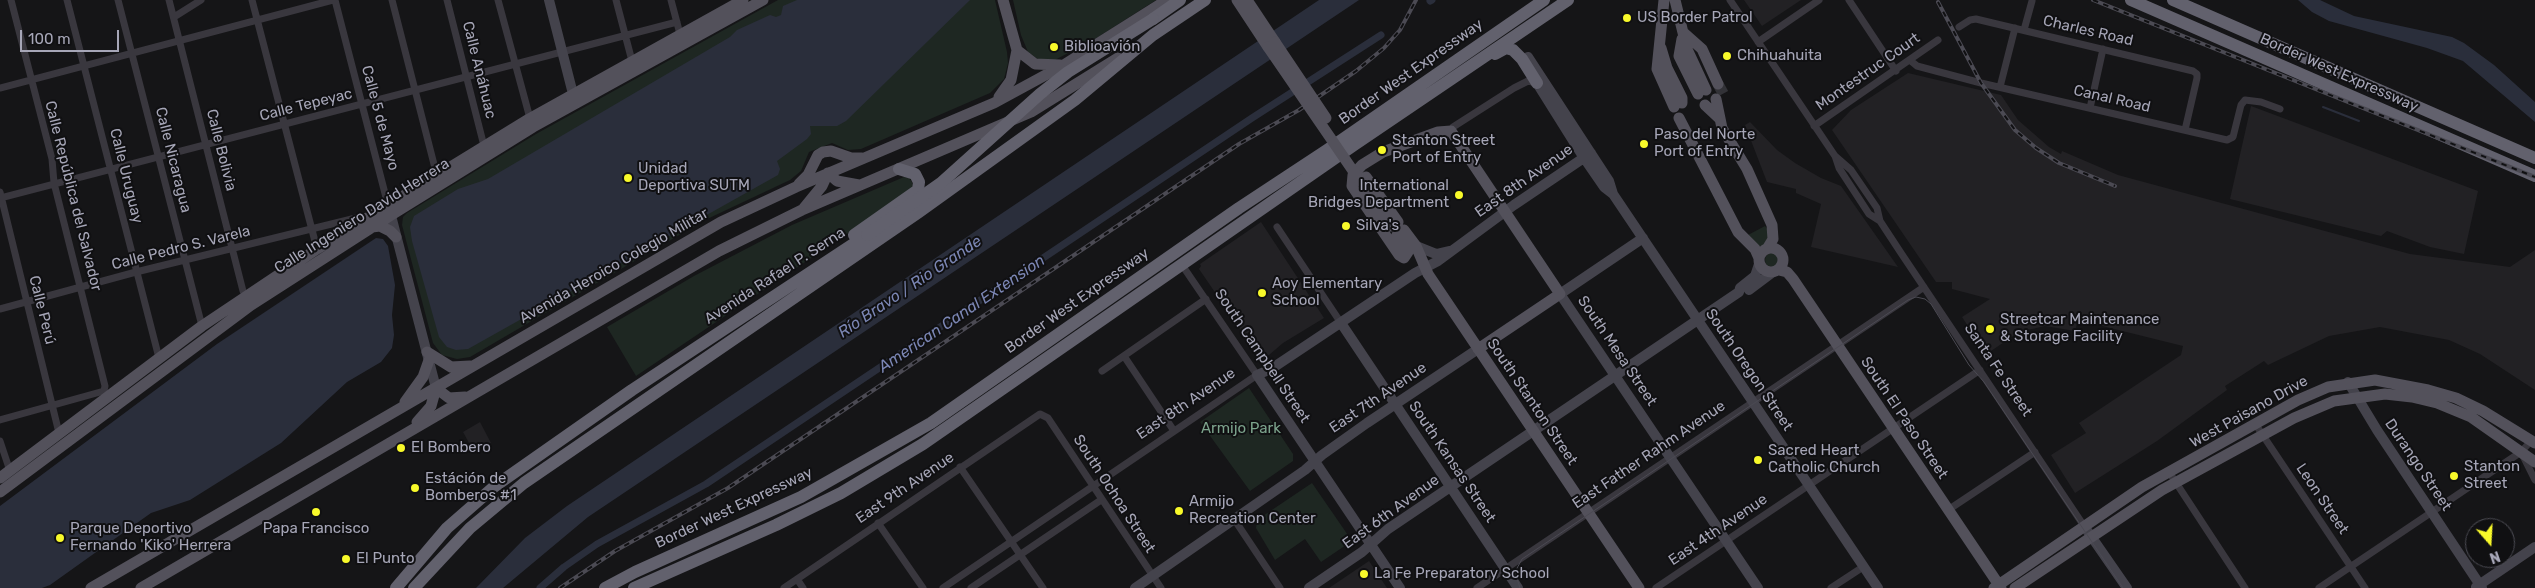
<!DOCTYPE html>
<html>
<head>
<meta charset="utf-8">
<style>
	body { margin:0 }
	#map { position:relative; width:2535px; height:588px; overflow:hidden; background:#151517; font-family:Rubik,sans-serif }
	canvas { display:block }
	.north { position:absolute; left:2465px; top:518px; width:50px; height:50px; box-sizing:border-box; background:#101012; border:1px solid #4c4c54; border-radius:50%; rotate:161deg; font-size:14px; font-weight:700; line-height:20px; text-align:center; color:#a6a6b7 }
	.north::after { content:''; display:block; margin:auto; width:18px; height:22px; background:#f8f92a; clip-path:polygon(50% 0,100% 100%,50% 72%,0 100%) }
	.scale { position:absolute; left:20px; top:30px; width:99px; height:22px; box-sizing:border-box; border:2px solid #a6a6b7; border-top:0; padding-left:6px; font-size:15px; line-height:18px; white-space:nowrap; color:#a6a6b7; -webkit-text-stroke:4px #101012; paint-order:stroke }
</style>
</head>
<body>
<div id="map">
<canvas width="2535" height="588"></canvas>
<div class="north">N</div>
<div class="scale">100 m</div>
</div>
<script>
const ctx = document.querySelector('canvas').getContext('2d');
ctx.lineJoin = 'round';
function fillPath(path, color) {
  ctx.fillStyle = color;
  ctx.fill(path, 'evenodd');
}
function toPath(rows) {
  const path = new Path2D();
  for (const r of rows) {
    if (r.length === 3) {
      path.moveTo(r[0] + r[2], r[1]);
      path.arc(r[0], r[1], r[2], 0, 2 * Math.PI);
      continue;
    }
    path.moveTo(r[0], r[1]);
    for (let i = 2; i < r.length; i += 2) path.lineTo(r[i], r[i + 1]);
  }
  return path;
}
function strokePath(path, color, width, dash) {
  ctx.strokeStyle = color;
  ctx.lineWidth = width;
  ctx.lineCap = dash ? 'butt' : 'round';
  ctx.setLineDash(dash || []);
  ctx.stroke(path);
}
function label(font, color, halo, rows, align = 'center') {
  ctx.font = font + ' Rubik,sans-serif';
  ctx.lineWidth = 4;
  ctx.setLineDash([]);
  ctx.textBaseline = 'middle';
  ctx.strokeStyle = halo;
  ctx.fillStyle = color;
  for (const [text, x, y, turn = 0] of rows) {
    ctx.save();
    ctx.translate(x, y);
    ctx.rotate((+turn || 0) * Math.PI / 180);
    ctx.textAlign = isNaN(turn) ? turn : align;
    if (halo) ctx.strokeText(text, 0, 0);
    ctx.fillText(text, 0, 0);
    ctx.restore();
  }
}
fillPath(toPath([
	[1744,0,1801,0,1762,26],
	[1908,73,2001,95,2018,120,2049,147,2061,154,2062,151,2118,175,2410,254,2510,267,2535,250,2535,390,2480,354,2449,340,2380,327,2329,336,2268,365,2264,361,2225,386,2227,390,2157,441,2075,493,2051,455,2086,433,2079,423,2181,355,2183,346,2078,320,2075,331,2045,326,2019,332,1988,353,1985,352,1962,317,1990,299,1952,289,1952,282,1936,282,1832,130,1851,110],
	[2251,106,2478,191,2464,254,2430,247,2387,231,2381,236,2230,199],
	[1750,122,1777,150,1795,163,1821,178,1841,186,1898,267,1811,247,1821,204,1796,193,1796,189,1767,182,1745,125],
	[1261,222,1324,318,1283,343,1262,361,1199,269,1201,266,1200,264],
	[480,422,491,443,474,452,463,432],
	[1369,561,1387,588,1329,588]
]), '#222124');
fillPath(toPath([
	[778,0,995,0,1007,52,1008,63,1004,79,990,93,861,149,848,150,832,143,809,152,801,171,790,180,705,220,470,357,457,359,442,355,433,343,402,225,403,217,407,213,536,134],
	[1013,0,1156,0,1098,37,1053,61,1039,60,1028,52,1021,35],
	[904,177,909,178,912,182,913,187,909,192,636,376,607,327,694,276,792,225],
	[1765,226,1770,233,1764,246,1758,247,1748,235],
	[1772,260,7],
	[1249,388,1293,454,1293,461,1250,491,1200,422],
	[1312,483,1352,541,1321,562,1305,539,1275,560,1256,528,1257,520]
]), '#1e2722');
fillPath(toPath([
	[797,0,970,0,846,121,837,126,810,126,811,134,807,139,777,161,780,169,778,175,468,349,456,350,447,347,439,337,412,241,410,227,414,216,458,189,488,179,730,37,737,30,770,15,776,17,781,15,783,6],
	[1319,0,1359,0,588,517,503,588,476,588,525,538,567,506],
	[2298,0,2320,0,2354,16,2452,37,2464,43,2494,65,2535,102,2535,122,2463,61,2427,48,2329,21,2312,12],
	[376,238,383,239,388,246,395,285,392,315,394,335,392,348,381,362,347,382,281,443,190,500,151,513,50,585,42,588,0,588,0,506,217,344]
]), '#2a2e3b');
strokePath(toPath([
	[2323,107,2359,121]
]), '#2a2e3b', 2);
strokePath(toPath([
	[1430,1,1432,0],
	[540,588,564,567,597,544,706,484,1252,118,1381,35]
]), '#2a2e3b', 7);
strokePath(toPath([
	[1718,84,1724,95]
]), '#323237', 11, [11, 5.5]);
strokePath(toPath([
	[11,0,52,159,54,183,105,386,104,391,108,397],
	[67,0,159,358],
	[118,0,202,326],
	[169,0,243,291,248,299],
	[252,0,317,249],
	[335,0,388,205],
	[392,0,437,176],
	[447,0,484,146],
	[498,0,531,122],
	[616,0,632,61],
	[671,0,680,34],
	[1730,0,1835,156,1839,168,1869,214,1880,221],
	[1849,0,1896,71],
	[174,17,201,0],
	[1959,27,1970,20,1976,19,2193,71,2197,74,2197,78,2185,130],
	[2024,30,2032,1],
	[1758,42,1819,0],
	[1911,61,1917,66,1981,83,2227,140,2233,137,2241,105,2245,100,2261,102,2280,109],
	[2000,87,2015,28],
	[0,88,333,0],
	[2090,108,2103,49],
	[1814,126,1938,40],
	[1451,131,1453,127,1514,88,1528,81,1537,83],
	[1835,156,1851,170,1877,208,1880,221,1901,253,2084,526],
	[0,192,59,433],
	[0,198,677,22],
	[1277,227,1341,323],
	[0,309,136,272,360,217,366,217],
	[1124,356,1174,431],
	[1102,371,1206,299],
	[0,420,104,391],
	[2256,425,2365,588],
	[0,441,10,471],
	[2522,454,2535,480],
	[960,467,1043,588],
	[2169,472,2245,588],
	[1948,510,2035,452],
	[1234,519,1280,588],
	[878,523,923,588],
	[797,579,803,588],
	[784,588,1040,414,1048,418,1161,588],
	[943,588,1257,375,1182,265],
	[971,588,1101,500],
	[1477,588,1924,287],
	[1656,588,1980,370],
	[1831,588,1863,567],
	[2319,588,2521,452,2531,441]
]), '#39373e', 7);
strokePath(toPath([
	[549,0,572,90,577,100],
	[1528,57,1609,181,1613,194],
	[1537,83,1584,158,1604,187,1613,194,1878,588],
	[389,208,436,388],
	[1643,238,1560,294,1758,588],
	[1416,246,1436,254,1449,251],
	[1749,290,1773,272],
	[1341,323,1518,588],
	[2348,382,2377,430,2482,588],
	[2084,526,2127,588],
	[2476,587,2535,547],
	[1135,588,1305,470,1322,455,1367,423,1478,349],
	[1309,588,1362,552,1388,529,1739,292,1740,288,1755,276,1759,264],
	[1400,588,1257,375,1271,369,1415,273,1438,261,1514,205,1591,153]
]), '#44434c', 10);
strokePath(toPath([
	[1237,0,1268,47],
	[1247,0,1275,42],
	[1664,0,1657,69,1674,107],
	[1675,0,1687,49,1706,90],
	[1684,33,1702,49,1718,84],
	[1682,39,1679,56,1698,94],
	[1661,48,1667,68,1682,98,1682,103],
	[1017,50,1035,64,1060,65],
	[999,97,1011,80,1017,50,1003,0],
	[1716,99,1722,128,1747,169,1772,225,1773,239,1767,249],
	[1705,105,1720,119],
	[1679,118,1738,232,1755,249,1759,258],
	[1366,177,1398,222],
	[799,184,808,175,818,155,823,152,831,151,851,158,862,158],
	[1365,189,1391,226],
	[804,208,822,186,828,173,837,181,859,185],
	[372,227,380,226,390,231,396,237],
	[1404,230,1416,246,1428,274,1639,588],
	[1397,235,1408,252,1404,258,1399,255,1352,186,1353,175,1362,165,1383,152,1438,132,1451,131,1560,294,1478,349],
	[1771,260,12],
	[1779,270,1787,272,1793,279,2001,588],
	[427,352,451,367,470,366],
	[436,388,449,398,465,397],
	[405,402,423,377,429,360],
	[417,422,431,406,436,388],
	[0,478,202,326,317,249,529,119,743,0],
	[0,492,251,305,391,215,533,127,763,0],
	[91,588,721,222,796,187,994,103,1064,65,1167,0],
	[141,588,719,251,802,210,1031,112,1118,58],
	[1994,588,2142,487,2298,400,2328,387,2375,380,2428,390,2456,398,2483,411,2535,443],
	[2015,588,2162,490,2294,418,2334,401,2385,394,2412,397,2437,403,2471,417,2535,462]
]), '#53515b', 11);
strokePath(toPath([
	[2131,0,2535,176],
	[2173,0,2535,158],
	[1153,19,1180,0],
	[1495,54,1506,48,1513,50,1522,59,1537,83],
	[854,235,918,190,919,182,915,174,899,169],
	[396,588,447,528,495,486,632,390,867,235],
	[414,588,470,528,524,483,919,212,1075,100,1153,35,1205,0],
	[605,588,635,572,801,497,931,423,1239,208,1327,150,1544,0],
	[634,588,776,525,841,493,923,444,1354,145,1568,0]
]), '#62616d', 12);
strokePath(toPath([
	[1520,588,1515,572,1522,559,1908,300,1916,297,1925,299,1931,304,1969,365,1984,382,2123,588]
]), '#4b4a53', 1);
const rail = toPath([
	[2093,0,2535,177],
	[1938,2,1981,83,2015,130,2036,148,2059,163,2115,186],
	[560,588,615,551,728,488,1239,144,1299,110,1356,71,1384,48,1400,30,1416,0]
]);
strokePath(rail, '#4b4a53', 4);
strokePath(rail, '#101012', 2, [5.5]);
strokePath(toPath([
	[1275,42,1326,118],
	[1268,47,1360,181]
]), '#53515b', 11);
strokePath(toPath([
	[867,235,941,183,1040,94,1068,72,1153,19]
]), '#62616d', 12);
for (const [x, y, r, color] of [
	[1627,18,5,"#f8f92a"],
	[1054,47,5,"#f8f92a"],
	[1727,56,5,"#f8f92a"],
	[1644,144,5,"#f8f92a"],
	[1382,150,5,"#f8f92a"],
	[628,178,5,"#f8f92a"],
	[1459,195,5,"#f8f92a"],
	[1346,226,5,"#f8f92a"],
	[1262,293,5,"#f8f92a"],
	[1990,329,5,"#f8f92a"],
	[401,448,5,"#f8f92a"],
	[1758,460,5,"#f8f92a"],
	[2454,476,5,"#f8f92a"],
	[415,488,5,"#f8f92a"],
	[1179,511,5,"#f8f92a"],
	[316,512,5,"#f8f92a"],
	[60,538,5,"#f8f92a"],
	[346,559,5,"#f8f92a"],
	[1364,574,5,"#f8f92a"]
]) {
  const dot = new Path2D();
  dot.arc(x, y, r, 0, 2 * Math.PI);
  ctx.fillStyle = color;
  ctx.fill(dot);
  strokePath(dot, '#101012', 2);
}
label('15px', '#a6a6b7', '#101012', [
	["US Border Patrol",1637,18],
	["Biblioavión",1064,47],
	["Chihuahuita",1737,56],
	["Paso del Norte",1654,135],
	["Port of Entry",1654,152],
	["Stanton Street",1392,141],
	["Port of Entry",1392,158],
	["Unidad",638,169],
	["Deportiva SUTM",638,186],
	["International",1449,186,"right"],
	["Bridges Department",1449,203,"right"],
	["Silva's",1356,226],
	["Aoy Elementary",1272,284],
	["School",1272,301],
	["Streetcar Maintenance",2000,320],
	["& Storage Facility",2000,337],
	["El Bombero",411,448],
	["Sacred Heart",1768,451],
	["Catholic Church",1768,468],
	["Stanton",2464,467],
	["Street",2464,484],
	["Estáción de",425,479],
	["Bomberos #1",425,496],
	["Armijo",1189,502],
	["Recreation Center",1189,519],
	["Parque Deportivo",70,529],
	["Fernando 'Kiko' Herrera",70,546],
	["Papa Francisco",316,529,"center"],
	["El Punto",356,559],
	["La Fe Preparatory School",1374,574]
], 'left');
label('15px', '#a6a6b7', '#101012', [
	["Charles Road",2088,31,13],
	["Calle Anáhuac",479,70,76],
	["Border West Expressway",1411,72,-35],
	["Montestruc Court",1868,72,-35],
	["Border West Expressway",2339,73,24],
	["Canal Road",2112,99,13],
	["Calle Tepeyac",306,105,-14],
	["Calle 5 de Mayo",380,118,75],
	["Calle Bolivia",221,150,76],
	["Calle Nicaragua",173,160,76],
	["Calle Uruguay",126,176,76],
	["East 8th Avenue",1524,181,-35],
	["Calle República del Salvador",73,196,76],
	["Calle Ingeniero David Herrera",362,216,-32],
	["Calle Pedro S. Varela",181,248,-14],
	["Avenida Heroico Colegio Militar",614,266,-30],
	["Avenida Rafael P. Serna",775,276,-33],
	["Border West Expressway",1077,301,-35],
	["Calle Perú",42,310,76],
	["South Mesa Street",1617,351,56],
	["South Campbell Street",1262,356,56],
	["South Oregon Street",1749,370,56],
	["Santa Fe Street",1998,370,56],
	["East 7th Avenue",1378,398,-34],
	["South Stanton Street",1532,402,56],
	["East 8th Avenue",1186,404,-34],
	["West Paisano Drive",2249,412,-29],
	["South El Paso Street",1904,418,56],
	["East Father Rahm Avenue",1649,455,-34],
	["South Kansas Street",1452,462,56],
	["Durango Street",2418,465,56],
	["East 9th Avenue",905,488,-34],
	["South Ochoa Street",1114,494,57],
	["Leon Street",2322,499,56],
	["Border West Expressway",734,508,-25],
	["East 6th Avenue",1391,512,-36],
	["East 4th Avenue",1718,530,-34]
]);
label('15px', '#7ca38c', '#101012', [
	["Armijo Park",1241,429]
]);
label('italic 16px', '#7b86b4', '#101012', [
	["Río Bravo / Rio Grande",910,287,-34],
	["American Canal Extension",962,314,-34]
]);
</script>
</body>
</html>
